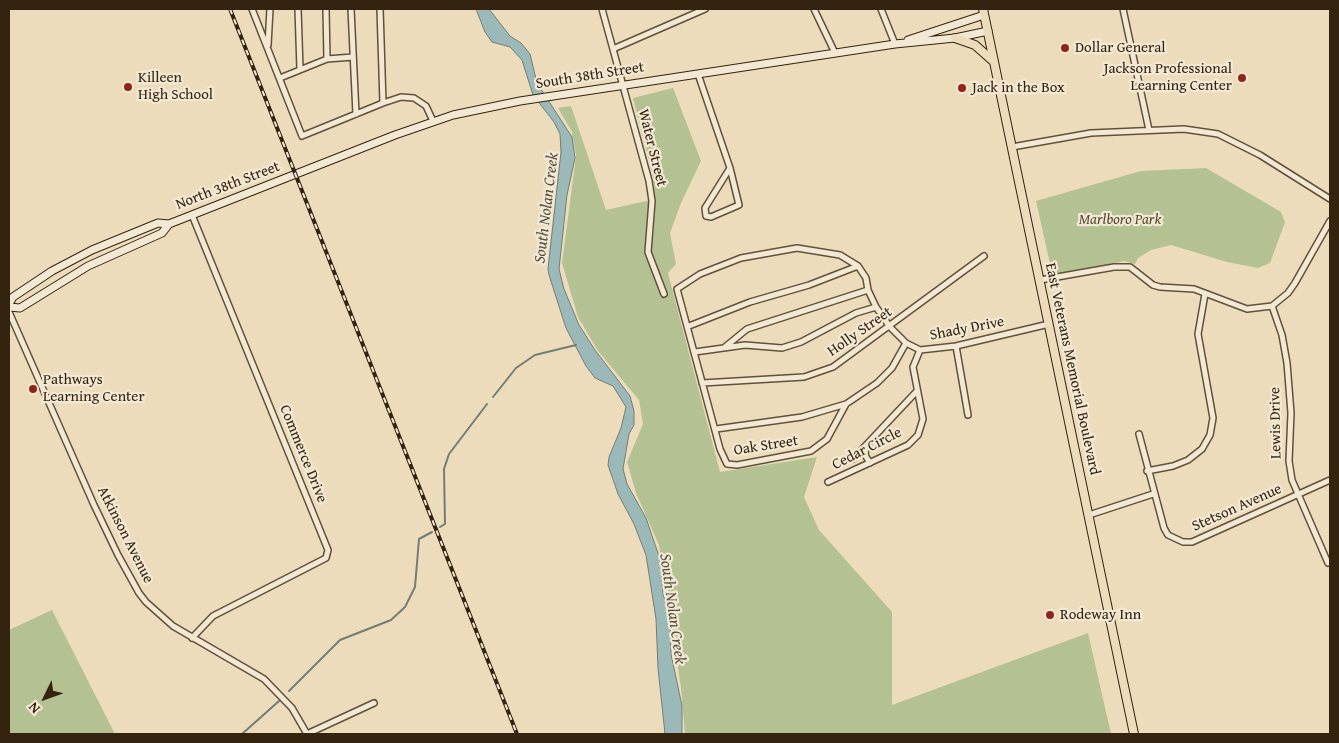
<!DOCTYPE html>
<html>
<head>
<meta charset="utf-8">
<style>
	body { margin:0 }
	#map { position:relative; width:1339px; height:743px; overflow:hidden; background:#eddcbb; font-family:"Gentium Book Plus",serif }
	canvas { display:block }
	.frame { position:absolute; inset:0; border:10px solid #34230f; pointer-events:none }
	.north { position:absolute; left:20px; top:673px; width:50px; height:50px; -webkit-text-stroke:4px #f3e8d3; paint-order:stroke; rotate:228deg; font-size:14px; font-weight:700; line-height:20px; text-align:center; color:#34230f }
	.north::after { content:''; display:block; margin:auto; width:18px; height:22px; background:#34230f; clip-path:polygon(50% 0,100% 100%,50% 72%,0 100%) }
</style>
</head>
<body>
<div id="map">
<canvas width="1339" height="743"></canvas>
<div class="frame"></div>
<div class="north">N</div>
</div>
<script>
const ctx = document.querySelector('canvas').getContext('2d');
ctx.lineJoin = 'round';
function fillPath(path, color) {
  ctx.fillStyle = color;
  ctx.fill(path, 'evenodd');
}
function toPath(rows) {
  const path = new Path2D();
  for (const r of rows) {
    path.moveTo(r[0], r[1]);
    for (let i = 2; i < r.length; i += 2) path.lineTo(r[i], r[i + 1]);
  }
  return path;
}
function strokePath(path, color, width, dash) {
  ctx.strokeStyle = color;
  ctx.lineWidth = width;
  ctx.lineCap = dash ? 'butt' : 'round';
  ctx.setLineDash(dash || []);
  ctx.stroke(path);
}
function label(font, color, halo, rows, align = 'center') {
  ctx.font = font + ' "Gentium Book Plus",serif';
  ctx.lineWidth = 4.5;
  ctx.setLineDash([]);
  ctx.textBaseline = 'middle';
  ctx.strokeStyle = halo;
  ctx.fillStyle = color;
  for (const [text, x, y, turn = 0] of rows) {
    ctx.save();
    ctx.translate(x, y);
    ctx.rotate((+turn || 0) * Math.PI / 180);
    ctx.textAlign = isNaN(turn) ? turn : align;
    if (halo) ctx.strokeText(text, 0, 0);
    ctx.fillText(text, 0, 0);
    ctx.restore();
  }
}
fillPath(toPath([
	[673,88,701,161,681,203,670,233,676,264,668,273,720,472,817,457,804,497,819,530,892,612,892,705,1088,633,1111,734,685,734,681,688,659,545,636,493,627,462,643,424,639,400,598,351,578,317,562,263,576,156,572,132,558,108,571,106,606,210,655,199,653,177,633,98],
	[1206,168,1281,212,1285,222,1270,263,1258,268,1227,262,1171,245,1151,250,1138,258,1135,264,1124,261,1053,277,1036,201,1141,171],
	[52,610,115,734,9,734,9,630]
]), '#b4c193');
const water = toPath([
	[476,9,489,9,510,36,521,43,530,54,537,83,572,137,575,158,567,195,559,269,564,289,579,325,595,350,630,396,634,411,634,425,629,434,623,469,627,484,646,518,660,559,663,594,670,616,671,654,682,706,682,734,665,734,658,668,656,619,646,555,634,524,618,494,608,465,609,457,621,428,626,407,613,386,595,378,586,366,566,328,549,275,548,269,561,152,560,134,554,122,533,95,522,60,510,47,492,42,485,32,476,9]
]);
fillPath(water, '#9cb9b9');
strokePath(water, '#727d75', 1);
strokePath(toPath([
	[493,397,516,368,535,355,576,345],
	[440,527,445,524,444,469,449,454,487,404],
	[289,691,340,640,391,620,405,607,415,587,419,539,432,532],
	[242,734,279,701]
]), '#727d75', 2);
const minor = toPath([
	[252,9,302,136,383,103],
	[298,9,300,69],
	[326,9,327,59],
	[351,9,356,114],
	[380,9,383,103,401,97,414,98,426,106,433,121],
	[602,9,649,181,652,201,648,252,664,294],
	[814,9,835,53],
	[881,9,895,44],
	[1123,9,1149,130],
	[268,45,270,9],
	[613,49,705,9],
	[698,74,730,168],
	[280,78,327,59,353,57],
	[1012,147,1091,133,1184,129,1218,134,1260,155,1330,199],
	[730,168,739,205,711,217,706,216,705,208,730,168],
	[1040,280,1114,267,1130,267,1153,285,1160,287,1194,289,1247,309,1272,306,1288,293,1295,283,1330,221],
	[1272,306,1282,335,1287,363,1291,413,1289,461,1292,480,1328,563],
	[9,312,94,505,118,555,139,593,146,602,173,626,264,679,292,708,307,734],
	[689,326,750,302,809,285,858,266],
	[906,343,892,368,877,383,846,404,827,439,811,451,737,465,727,464,720,449,677,289,700,274,741,258,797,248,840,255,858,266,866,278,868,290,876,307,890,327,906,343,920,350,956,346,1049,324],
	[956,346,968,415],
	[725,347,747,329,868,290],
	[695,352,745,345,782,348,801,342,856,313,876,307],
	[702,383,804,377,833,367,984,256],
	[716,429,802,417,846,404],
	[1139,434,1164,528,1168,535,1183,542,1192,542,1330,480],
	[866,447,865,455,870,463],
	[853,459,917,391],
	[1147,471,1173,466,1188,460,1202,449,1210,435,1213,418,1198,334,1205,294],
	[828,482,908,445,918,435,923,419,913,367,920,350],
	[1089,515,1153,494],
	[192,638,213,616,326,558,328,550,192,215],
	[307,734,374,703]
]);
const secondary = toPath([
	[908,40,984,15],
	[9,304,13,297,52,271,92,250,158,223,169,224,395,135,453,115,520,101,895,44,955,38,988,31],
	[9,307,20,308,88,266,162,233,169,224]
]);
const primary = toPath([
	[983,9,1134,734],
	[955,38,975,45,993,61]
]);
strokePath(minor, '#62513a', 8);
strokePath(secondary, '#34230f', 9);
strokePath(primary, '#34230f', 10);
strokePath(minor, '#f3e8d3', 5);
strokePath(secondary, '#f3e8d3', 7);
strokePath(primary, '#eddcbb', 8);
const rail = toPath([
	[230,9,517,734]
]);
strokePath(rail, '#34230f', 4);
strokePath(rail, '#f3e8d3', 2, [5.5]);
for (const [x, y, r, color] of [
	[1065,48,5,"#8f2418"],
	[1242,78,5,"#8f2418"],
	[128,87,5,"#8f2418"],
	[962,88,5,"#8f2418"],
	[33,389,5,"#8f2418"],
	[1050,615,5,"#8f2418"]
]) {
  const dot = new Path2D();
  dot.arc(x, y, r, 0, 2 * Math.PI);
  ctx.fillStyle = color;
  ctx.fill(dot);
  strokePath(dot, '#f3e8d3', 2);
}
label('15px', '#34230f', '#f3e8d3', [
	["Dollar General",1075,48],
	["Jackson Professional",1232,69,"right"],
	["Learning Center",1232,86,"right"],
	["Killeen",138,78],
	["High School",138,95],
	["Jack in the Box",972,88],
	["Pathways",43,380],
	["Learning Center",43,397],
	["Rodeway Inn",1060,615]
], 'left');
label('15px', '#34230f', '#f3e8d3', [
	["South 38th Street",590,76,-9],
	["Water Street",652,148,76],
	["North 38th Street",228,186,-21],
	["Shady Drive",967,329,-11],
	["Holly Street",860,332,-35],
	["East Veterans Memorial Boulevard",1072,369,78],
	["Lewis Drive",1276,423,-91],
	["Oak Street",766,446,-9],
	["Cedar Circle",867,449,-27],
	["Commerce Drive",303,454,68],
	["Stetson Avenue",1237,508,-24],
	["Atkinson Avenue",125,535,63]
]);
label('italic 15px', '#544a30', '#f3e8d3', [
	["Marlboro Park",1120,220]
]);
label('italic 16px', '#535042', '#f3e8d3', [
	["South Nolan Creek",547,208,-83],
	["South Nolan Creek",672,609,82]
]);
</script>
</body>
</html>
